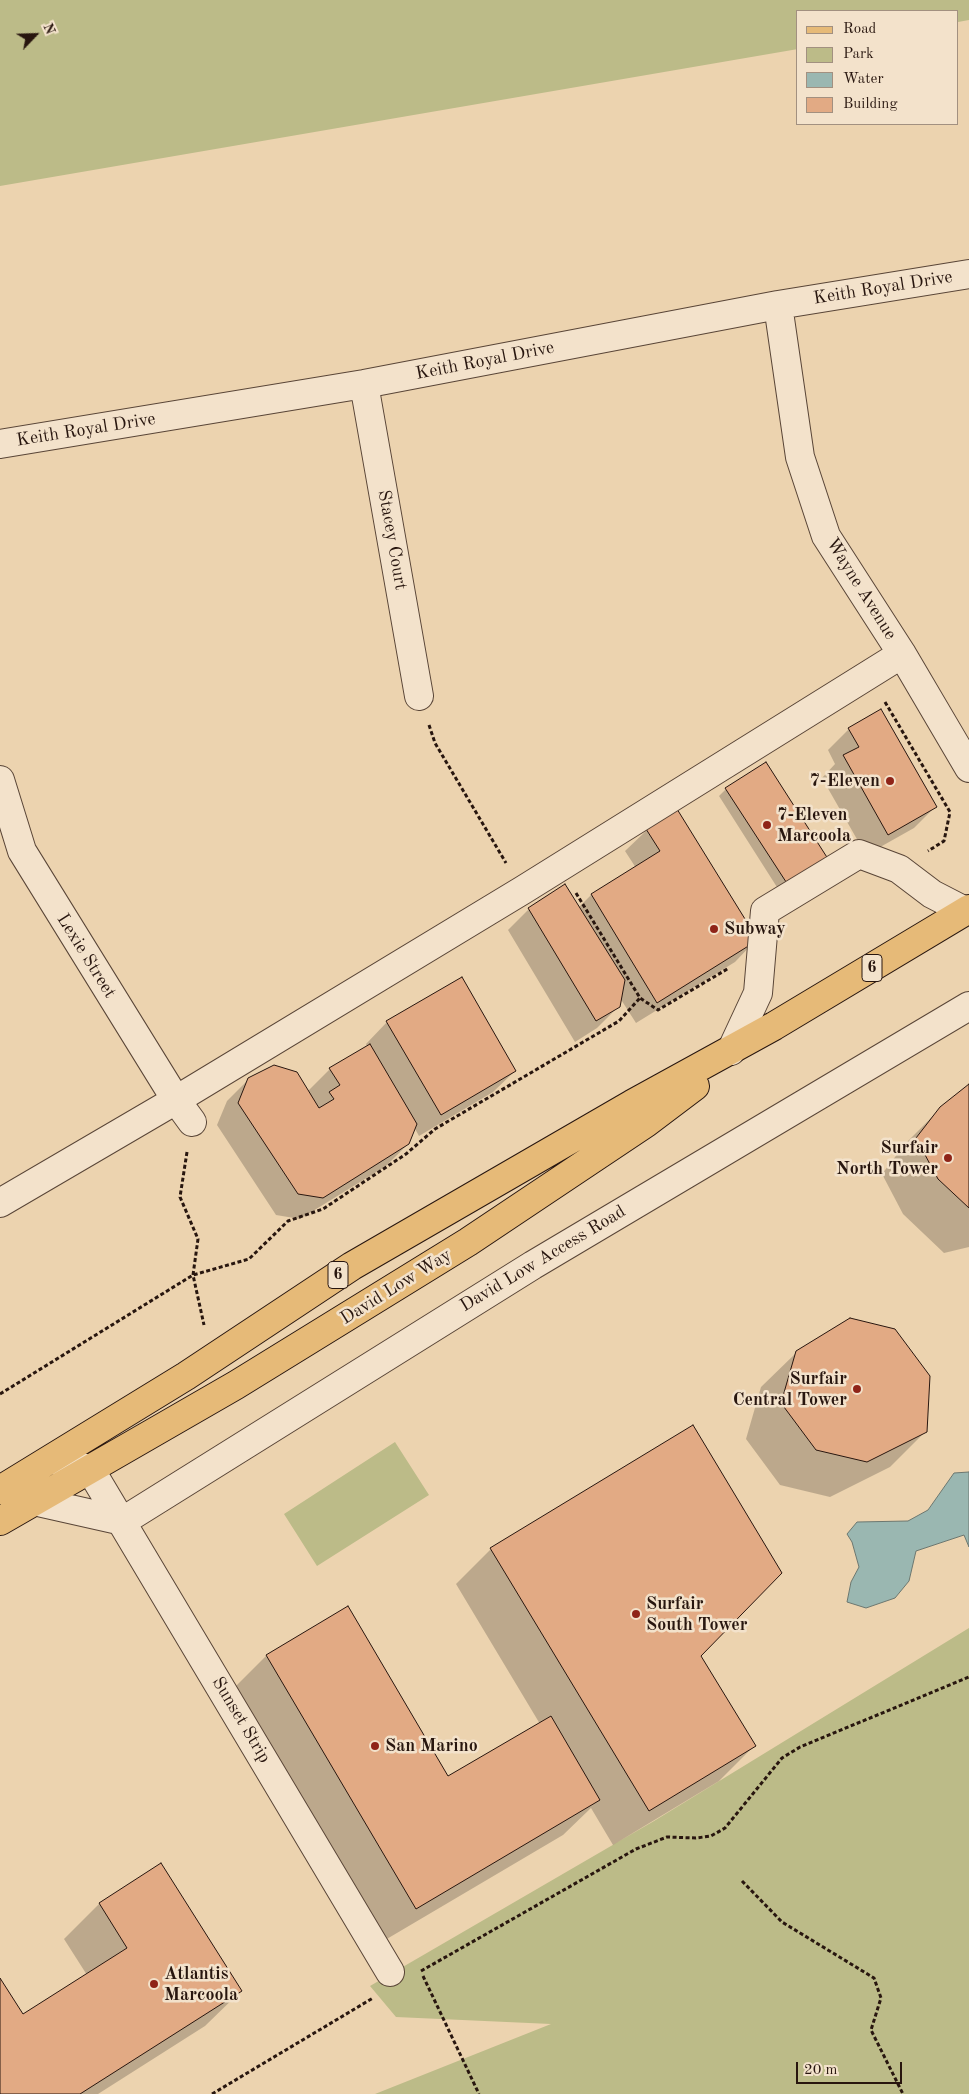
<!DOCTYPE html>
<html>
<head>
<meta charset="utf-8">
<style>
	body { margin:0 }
	#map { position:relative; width:969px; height:2094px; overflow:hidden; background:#ecd3af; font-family:"Old Standard TT",serif }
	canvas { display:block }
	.legend { position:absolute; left:796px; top:10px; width:162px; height:115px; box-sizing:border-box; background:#f3e2cb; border:1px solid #a29080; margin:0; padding:6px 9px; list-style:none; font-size:15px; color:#28160f }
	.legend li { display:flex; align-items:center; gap:10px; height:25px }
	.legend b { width:25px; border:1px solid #a29080 }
	.north { position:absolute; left:10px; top:10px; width:50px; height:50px; -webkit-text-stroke:4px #f3e2cb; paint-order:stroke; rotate:66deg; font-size:14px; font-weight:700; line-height:20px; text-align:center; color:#28160f }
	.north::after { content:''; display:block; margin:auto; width:18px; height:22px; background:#28160f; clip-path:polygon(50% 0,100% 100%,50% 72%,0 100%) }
	.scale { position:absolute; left:796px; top:2062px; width:106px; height:22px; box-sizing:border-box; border:2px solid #28160f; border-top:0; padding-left:6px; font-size:15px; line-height:18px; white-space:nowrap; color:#28160f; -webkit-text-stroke:4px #f3e2cb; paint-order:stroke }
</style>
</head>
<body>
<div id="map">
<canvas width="969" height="2094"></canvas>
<ul class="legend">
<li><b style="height:6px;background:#e6ba78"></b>Road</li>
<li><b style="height:14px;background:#bcbb88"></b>Park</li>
<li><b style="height:14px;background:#9ab7b1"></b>Water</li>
<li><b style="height:14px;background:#e2aa84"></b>Building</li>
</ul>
<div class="north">N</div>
<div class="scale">20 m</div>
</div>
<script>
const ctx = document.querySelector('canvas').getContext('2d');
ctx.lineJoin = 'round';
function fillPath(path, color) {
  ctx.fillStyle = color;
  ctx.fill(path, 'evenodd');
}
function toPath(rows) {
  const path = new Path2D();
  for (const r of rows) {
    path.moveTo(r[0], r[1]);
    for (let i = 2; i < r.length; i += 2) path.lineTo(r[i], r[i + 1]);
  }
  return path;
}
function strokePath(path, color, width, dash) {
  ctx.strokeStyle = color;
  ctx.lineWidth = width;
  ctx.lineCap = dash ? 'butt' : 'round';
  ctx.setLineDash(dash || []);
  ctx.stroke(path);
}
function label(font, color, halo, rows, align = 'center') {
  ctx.font = font + ' "Old Standard TT",serif';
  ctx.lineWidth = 5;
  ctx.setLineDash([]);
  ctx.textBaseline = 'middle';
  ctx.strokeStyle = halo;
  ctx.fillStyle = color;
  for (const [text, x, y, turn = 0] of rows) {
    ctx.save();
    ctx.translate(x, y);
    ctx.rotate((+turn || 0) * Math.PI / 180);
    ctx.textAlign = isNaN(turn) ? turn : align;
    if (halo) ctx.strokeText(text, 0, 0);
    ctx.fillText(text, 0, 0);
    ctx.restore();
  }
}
fillPath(toPath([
	[0,0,969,0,969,20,958,22,958,11,798,11,798,49,0,186],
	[395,1442,429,1495,317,1566,284,1514],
	[969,1628,969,2094,375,2094,551,2024,396,2017,370,1986,654,1821]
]), '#bcbb88');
const water = toPath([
	[969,1472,969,1547,964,1535,916,1551,909,1581,895,1598,866,1608,847,1602,851,1582,859,1567,852,1542,847,1534,857,1522,908,1521,928,1510,954,1473,969,1472]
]);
fillPath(water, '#9ab7b1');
strokePath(water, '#6c7770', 1);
fillPath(toPath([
	[849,729,936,806,914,828,866,855,822,778,835,764,828,750],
	[726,789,828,862,782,895,719,796],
	[647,830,756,940,735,962,636,1023,620,998,619,1006,597,1028,575,1042,508,930,529,909,578,908,591,895,636,868,625,851],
	[387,1022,515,1071,493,1092,419,1136,414,1127,408,1144,386,1166,300,1219,276,1215,217,1125,227,1101,249,1079,307,1092,330,1069,367,1046,366,1044],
	[969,1086,969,1247,944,1253,903,1214,882,1174,905,1144,941,1108],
	[797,1352,926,1431,890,1467,830,1497,780,1485,746,1439,761,1387],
	[491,1549,700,1656,754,1746,719,1781,613,1845,591,1808,563,1835,380,1943,231,1691,266,1656,347,1608,447,1778,540,1724,456,1584],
	[160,1865,241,1991,205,2026,98,2094,0,2094,0,1980,23,2016,87,1975,64,1939,99,1904]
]), '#0003');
const building = toPath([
	[881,709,937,807,888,835,843,755,859,747,848,728,881,709],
	[766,762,830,862,790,888,725,788,766,762],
	[677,809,758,940,657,1003,591,894,660,851,646,829,677,809],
	[565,884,625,980,620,1007,596,1021,528,908,565,884],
	[462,977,516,1071,441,1115,386,1021,462,977],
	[370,1044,417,1124,409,1144,323,1198,298,1194,238,1103,248,1078,274,1065,297,1072,319,1108,334,1099,329,1092,340,1085,329,1068,370,1044],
	[969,1084,969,1208,938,1179,916,1138,940,1107,969,1084],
	[850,1318,895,1329,930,1376,927,1432,867,1462,816,1450,781,1403,796,1351,850,1318],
	[693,1425,782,1573,701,1656,756,1746,649,1811,490,1548,693,1425],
	[348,1606,448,1776,551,1716,600,1800,416,1909,266,1655,348,1606],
	[161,1863,242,1991,80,2094,0,2094,0,1978,23,2014,127,1948,99,1903,161,1863]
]);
fillPath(building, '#e2aa84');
strokePath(building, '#28160f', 1);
const minor = toPath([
	[778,305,800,457,826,536,902,654,969,768],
	[364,384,419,696],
	[0,444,364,384,778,305,969,274],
	[0,780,22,851,176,1100,192,1122],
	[731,1051,758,993,765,911,859,854,899,869,932,894,965,911],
	[0,1203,176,1100,523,890,902,654],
	[52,1460,90,1469,390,1972],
	[34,1501,123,1521],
	[123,1521,533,1265,969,1006]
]);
const major = toPath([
	[0,1490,186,1376,352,1266,632,1104,774,1026,969,909],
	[0,1521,236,1385,468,1242,646,1123,695,1086]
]);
strokePath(minor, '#594537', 30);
strokePath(major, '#28160f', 30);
strokePath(toPath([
	[885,702,950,812,944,841,928,851],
	[429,725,435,743,506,863],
	[576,893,640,998,658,1010,729,968],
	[187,1152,180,1197,198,1239,193,1275,204,1325],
	[0,1394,193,1275,249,1259,288,1221,323,1209,406,1154,435,1129,619,1021,640,998],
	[742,1881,782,1922,874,1978,881,1998,871,2030,903,2094],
	[421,1971,636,1849,667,1837,696,1838,711,1836,725,1828,782,1758,800,1747,969,1677],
	[423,1976,479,2094],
	[212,2094,373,1998]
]), '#28160f', 3, [4, 2.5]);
strokePath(minor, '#f3e2cb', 28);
strokePath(major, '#e6ba78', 28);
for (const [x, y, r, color] of [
	[890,781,5,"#8f2418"],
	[767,825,5,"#8f2418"],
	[714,929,5,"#8f2418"],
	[948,1158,5,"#8f2418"],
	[857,1389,5,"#8f2418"],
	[636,1614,5,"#8f2418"],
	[375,1746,5,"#8f2418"],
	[154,1984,5,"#8f2418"]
]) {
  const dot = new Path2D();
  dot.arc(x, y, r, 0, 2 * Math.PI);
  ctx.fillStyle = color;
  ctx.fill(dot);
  strokePath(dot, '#f3e2cb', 2);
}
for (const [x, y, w] of [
	[872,968,20],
	[338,1275,20]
]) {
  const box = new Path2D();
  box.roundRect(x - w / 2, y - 13.5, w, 27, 4);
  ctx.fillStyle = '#f3e2cb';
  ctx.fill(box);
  strokePath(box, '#28160f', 1);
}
label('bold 16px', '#28160f', null, [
	["6",872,968],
	["6",338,1275]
]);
label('18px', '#28160f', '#f3e2cb', [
	["Keith Royal Drive",883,288,-9],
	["Keith Royal Drive",485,361,-11],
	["Keith Royal Drive",86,430,-9],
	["Stacey Court",392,540,80],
	["Wayne Avenue",861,589,58],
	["Lexie Street",86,956,58],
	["David Low Access Road",543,1259,-31],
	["David Low Way",396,1287,-32],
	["Sunset Strip",241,1720,59]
]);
label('bold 18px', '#28160f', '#f3e2cb', [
	["7-Eleven",880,781,"right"],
	["7-Eleven",777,815],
	["Marcoola",777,836],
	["Subway",724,929],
	["Surfair",938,1148,"right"],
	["North Tower",938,1169,"right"],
	["Surfair",847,1379,"right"],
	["Central Tower",847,1400,"right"],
	["Surfair",646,1604],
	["South Tower",646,1625],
	["San Marino",385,1746],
	["Atlantis",164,1974],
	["Marcoola",164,1995]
], 'left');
</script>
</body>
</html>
